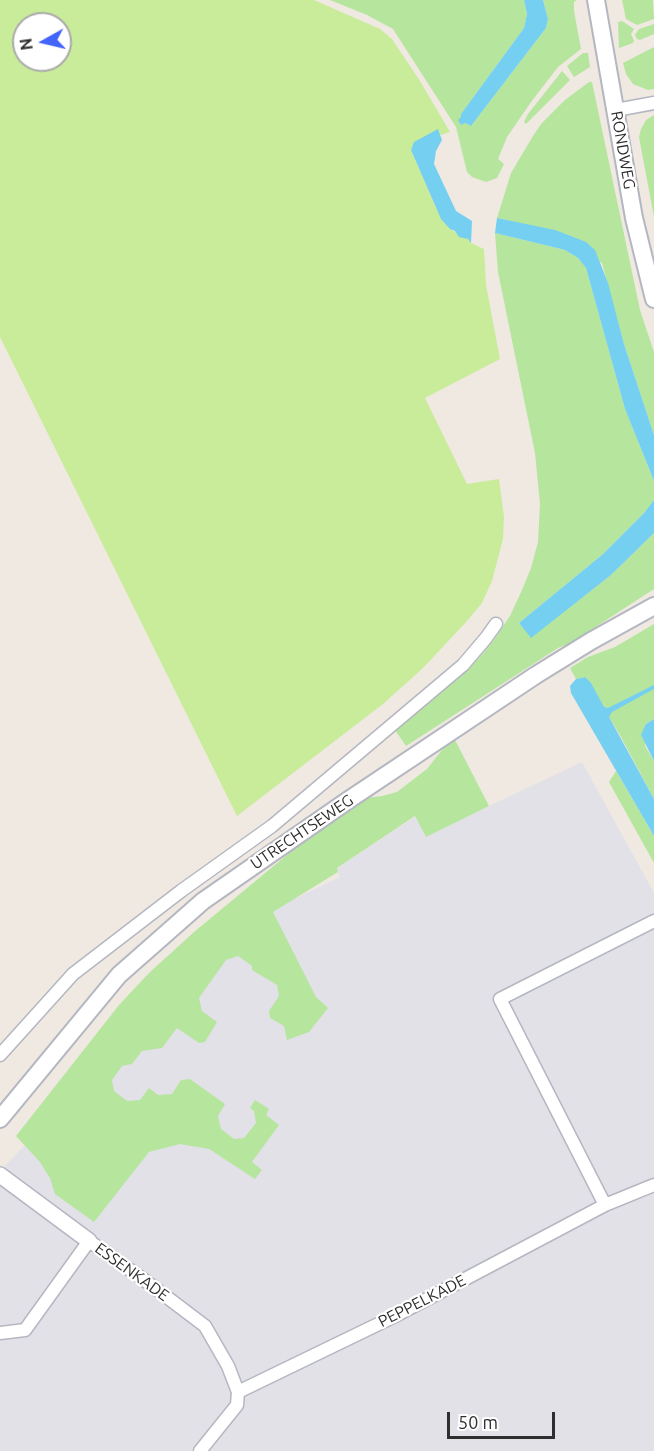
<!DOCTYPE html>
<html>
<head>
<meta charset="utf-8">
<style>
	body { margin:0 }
	#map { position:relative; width:654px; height:1451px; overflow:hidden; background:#efe9e1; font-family:Ubuntu,sans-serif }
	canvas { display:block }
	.north { position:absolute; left:12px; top:12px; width:60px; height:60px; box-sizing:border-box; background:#fff; border:2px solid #ababab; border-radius:50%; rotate:262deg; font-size:16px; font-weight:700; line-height:24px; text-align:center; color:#2e2e2e }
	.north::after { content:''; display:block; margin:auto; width:21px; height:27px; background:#4264fb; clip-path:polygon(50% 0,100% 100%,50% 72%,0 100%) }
	.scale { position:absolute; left:447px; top:1412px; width:108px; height:27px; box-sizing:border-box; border:3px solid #2e2e2e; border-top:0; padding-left:8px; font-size:18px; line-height:21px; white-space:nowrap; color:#2e2e2e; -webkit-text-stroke:4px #fff; paint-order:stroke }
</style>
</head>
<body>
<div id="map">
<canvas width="654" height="1451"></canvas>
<div class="north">N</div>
<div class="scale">50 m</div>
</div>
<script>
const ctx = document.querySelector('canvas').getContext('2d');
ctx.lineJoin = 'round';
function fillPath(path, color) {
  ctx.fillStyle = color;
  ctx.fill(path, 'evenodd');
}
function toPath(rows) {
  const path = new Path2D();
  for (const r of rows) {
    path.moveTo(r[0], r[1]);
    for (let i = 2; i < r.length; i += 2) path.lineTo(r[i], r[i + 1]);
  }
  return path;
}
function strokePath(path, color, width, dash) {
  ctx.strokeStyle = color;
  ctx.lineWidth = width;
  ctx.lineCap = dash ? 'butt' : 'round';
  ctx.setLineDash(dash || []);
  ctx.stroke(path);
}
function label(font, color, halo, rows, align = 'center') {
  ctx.font = font + ' Ubuntu,sans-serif';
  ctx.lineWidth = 4.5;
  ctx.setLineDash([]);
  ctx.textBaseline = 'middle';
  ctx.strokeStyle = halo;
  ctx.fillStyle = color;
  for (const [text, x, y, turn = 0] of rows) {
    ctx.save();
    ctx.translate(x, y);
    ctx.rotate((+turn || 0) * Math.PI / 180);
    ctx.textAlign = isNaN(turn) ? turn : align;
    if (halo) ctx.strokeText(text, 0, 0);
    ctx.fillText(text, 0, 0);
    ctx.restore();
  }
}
fillPath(toPath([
	[582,762,654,893,654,1451,0,1451,0,1171,235,927,340,877,336,869,416,816,426,836]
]), '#e3e1e8');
fillPath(toPath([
	[330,0,524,0,527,14,524,28,461,114,465,123,471,126,546,28,548,19,543,0,577,0,574,2,574,11,581,49,558,67,531,102,507,137,498,159,504,164,497,178,486,182,472,177,467,172,456,127,393,29,367,15],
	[622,0,653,0,654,19,637,25,626,19],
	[622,21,634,29,631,34,634,41,633,43,619,48,618,22],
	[654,24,654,34,640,40,637,39,635,35,639,29],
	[654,47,654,89,648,90,633,84,626,74,623,63],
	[583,53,588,53,590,67,574,77,567,66],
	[562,71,570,80,526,124,524,122,528,114],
	[589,82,592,82,640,310,654,352,654,435,624,344,602,263,530,226,497,218,511,173,533,136,541,124,565,100],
	[654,115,654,217,639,137,641,129,646,120],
	[495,233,565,250,578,258,586,268,625,409,654,481,654,500,644,513,603,554,519,623,531,637,611,575,654,533,654,589,571,643,558,648,406,746,395,730,460,675,480,657,494,640,510,616,522,590,531,568,538,542,540,504,535,453,498,272],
	[654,624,654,719,646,724,645,746,654,761,654,799,621,737,585,677,576,679,570,668,588,657,615,647],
	[454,738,489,806,426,837,415,816,337,868,338,872,273,912,316,997,328,1008,309,1032,287,1040,284,1026,270,1018,269,1011,279,996,277,985,252,970,252,966,238,956,226,960,199,998,202,1011,217,1022,205,1042,199,1043,177,1028,162,1048,142,1051,132,1064,122,1066,112,1080,114,1091,127,1101,140,1100,149,1088,158,1095,172,1094,181,1080,190,1079,225,1104,218,1116,221,1129,234,1139,244,1138,256,1123,254,1111,250,1108,255,1100,269,1109,266,1115,279,1125,252,1162,262,1170,255,1179,209,1149,180,1144,149,1152,94,1222,55,1194,50,1178,40,1162,16,1136,119,1005,149,973,194,932,299,845,366,798,382,796,397,792,427,769,449,741],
	[616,771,654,836,654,863,609,782]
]), '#b6e59e');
fillPath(toPath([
	[0,0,314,0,380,29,392,39,420,81,450,132,441,135,437,130,411,150,438,212,450,229,468,239,471,243,484,249,486,285,500,359,425,398,467,484,499,479,504,517,503,539,492,581,482,603,467,621,423,668,383,704,237,816,0,337],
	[24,24,60,24,60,60,24,60]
]), '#c9ec9a');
fillPath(toPath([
	[524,0,543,0,548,19,546,28,471,126,465,123,461,125,458,120,461,117,461,114,524,28,527,14],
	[438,129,442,140,436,151,434,164,456,211,472,221,471,243,468,239,459,237,455,231,450,229,441,219,411,150,414,142],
	[497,218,555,230,586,242,595,250,608,283,624,344,654,435,654,481,625,409,586,268,578,258,565,250,495,233],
	[654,500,654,533,611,575,531,638,519,623,603,554,644,513],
	[585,677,591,683,604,707,608,708,654,685,654,689,612,712,609,717,654,799,654,836,571,693,570,686,576,679],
	[654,719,654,761,641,735,646,724]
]), '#75cff0');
const minor = toPath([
	[616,110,654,103],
	[0,1055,73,974,181,891,272,826,463,665,486,638,496,624],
	[605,1205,500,999,654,921],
	[0,1333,25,1330,89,1241,143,1279,205,1326,228,1366,238,1392,237,1405,200,1451],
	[238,1392,395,1316,605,1205,654,1185]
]);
const tertiary = toPath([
	[0,1175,89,1241]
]);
const secondary = toPath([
	[596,0,634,218,654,299],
	[0,1119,119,975,203,901,347,801,536,675,591,641,654,606]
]);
strokePath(minor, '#b4b7c1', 15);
strokePath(tertiary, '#b4b7c1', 18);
strokePath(secondary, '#b4b7c1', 20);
strokePath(minor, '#fff', 12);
strokePath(tertiary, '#fff', 15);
strokePath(secondary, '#fff', 16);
label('16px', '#2e2e2e', '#fff', [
	["RONDWEG",623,150,80],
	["UTRECHTSEWEG",302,832,-34],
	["ESSENKADE",132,1272,36],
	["PEPPELKADE",422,1301,-27]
]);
</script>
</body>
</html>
